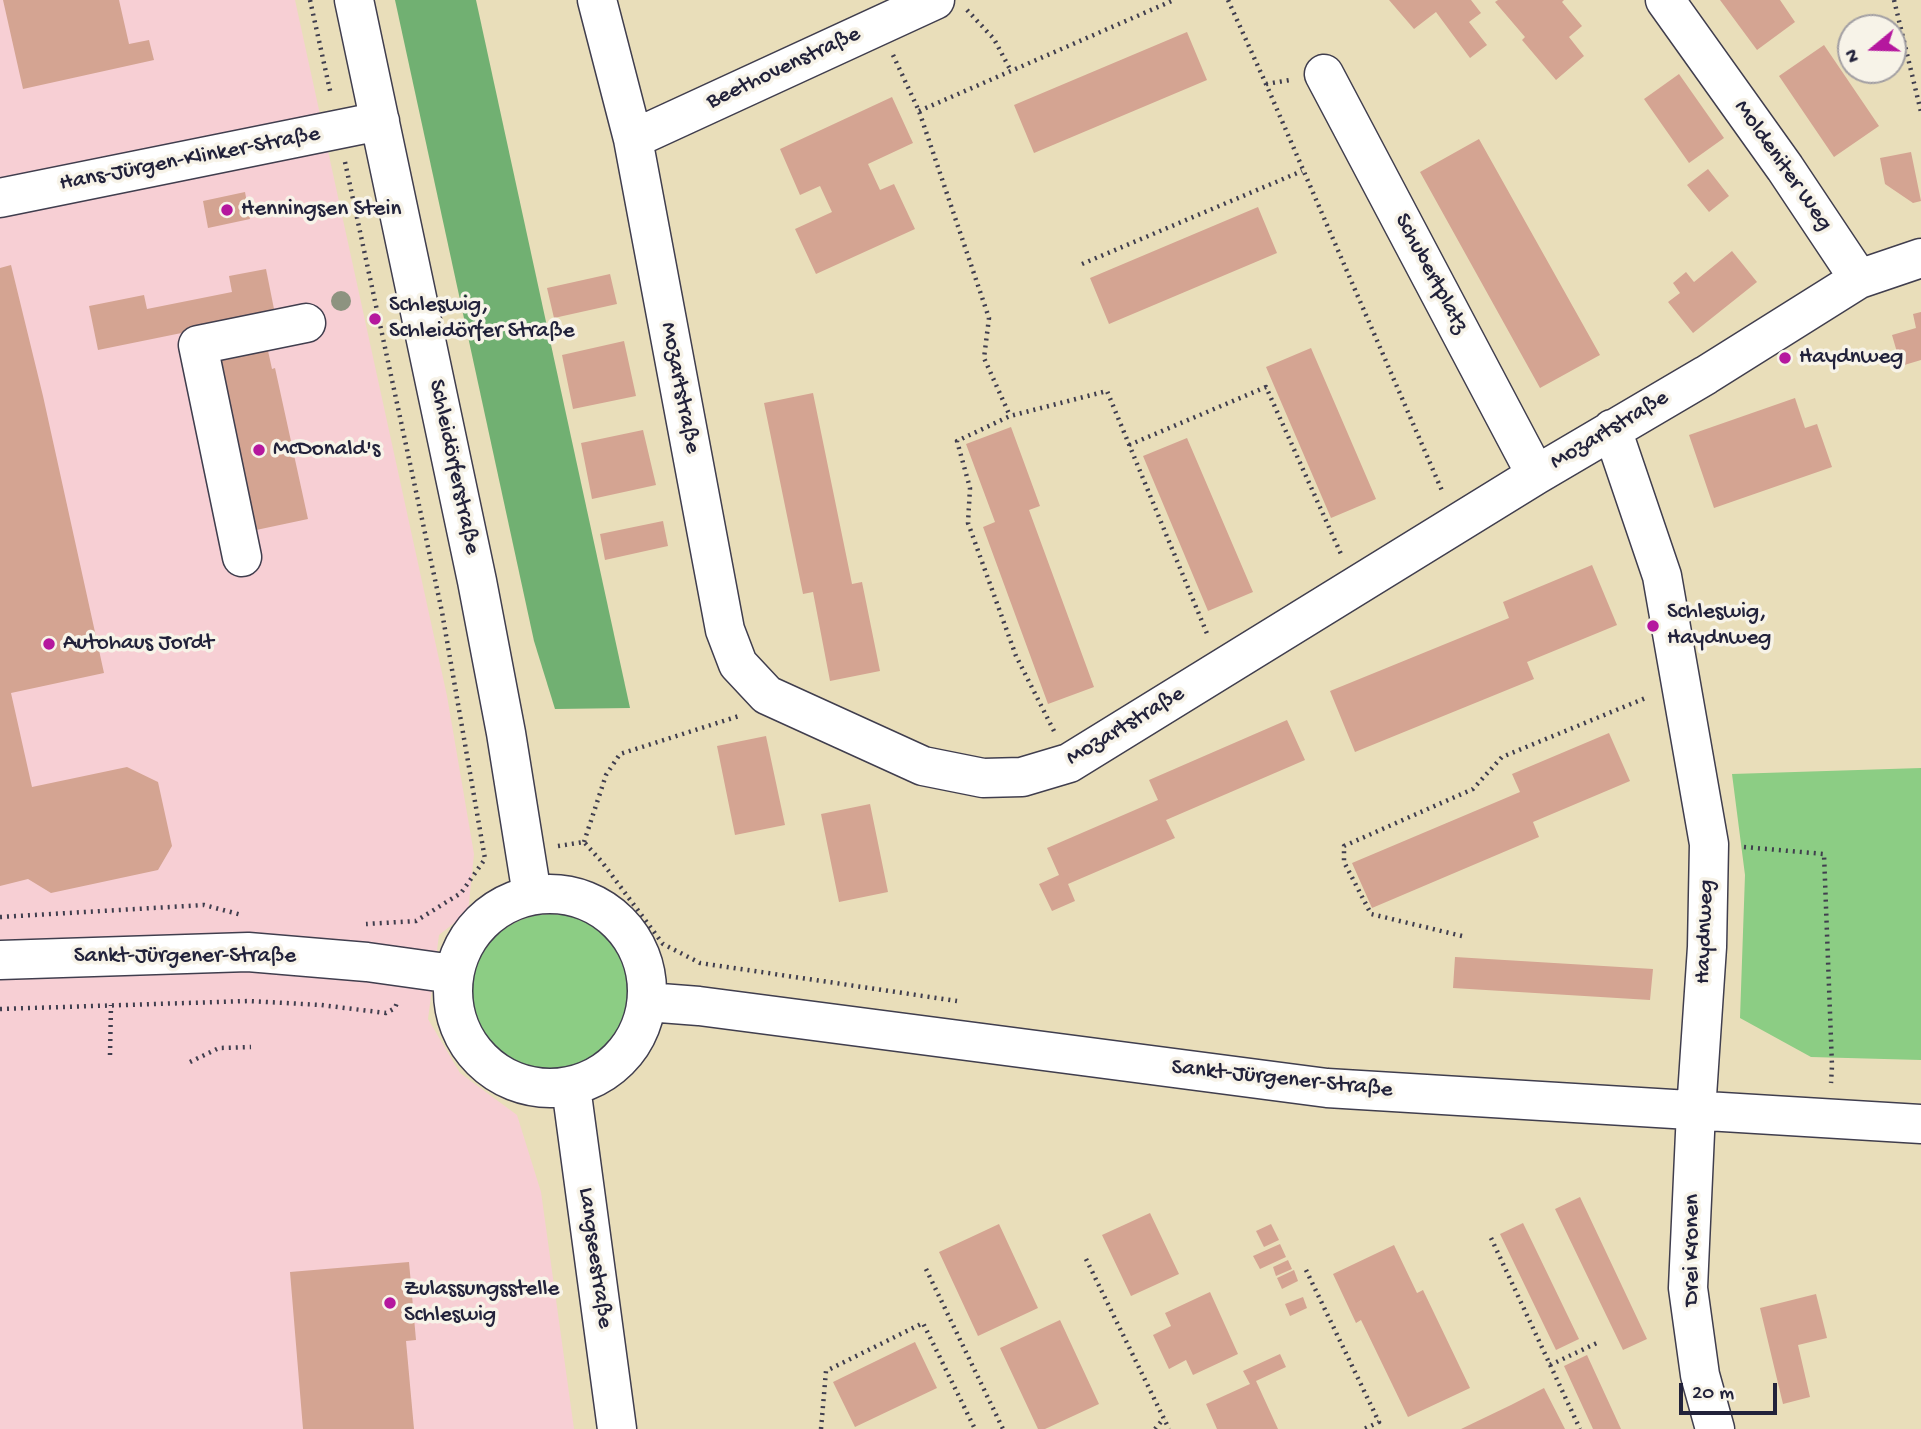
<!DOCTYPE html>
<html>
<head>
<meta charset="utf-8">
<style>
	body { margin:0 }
	#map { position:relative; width:1921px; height:1429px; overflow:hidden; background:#e9deba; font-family:"Gochi Hand",sans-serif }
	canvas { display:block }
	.north { position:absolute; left:1837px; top:14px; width:70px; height:70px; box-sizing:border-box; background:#f7f3e8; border:2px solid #a29fa3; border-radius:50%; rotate:251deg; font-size:19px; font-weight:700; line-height:28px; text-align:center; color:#22223b }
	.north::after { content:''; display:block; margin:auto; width:24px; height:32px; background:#b5179e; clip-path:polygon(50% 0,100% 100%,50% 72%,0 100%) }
	.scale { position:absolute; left:1679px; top:1383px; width:98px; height:32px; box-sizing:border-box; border:4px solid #22223b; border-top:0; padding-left:9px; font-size:21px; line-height:24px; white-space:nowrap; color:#22223b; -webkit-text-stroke:5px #f7f3e8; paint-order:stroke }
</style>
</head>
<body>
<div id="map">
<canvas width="1921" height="1429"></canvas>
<div class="north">N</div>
<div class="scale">20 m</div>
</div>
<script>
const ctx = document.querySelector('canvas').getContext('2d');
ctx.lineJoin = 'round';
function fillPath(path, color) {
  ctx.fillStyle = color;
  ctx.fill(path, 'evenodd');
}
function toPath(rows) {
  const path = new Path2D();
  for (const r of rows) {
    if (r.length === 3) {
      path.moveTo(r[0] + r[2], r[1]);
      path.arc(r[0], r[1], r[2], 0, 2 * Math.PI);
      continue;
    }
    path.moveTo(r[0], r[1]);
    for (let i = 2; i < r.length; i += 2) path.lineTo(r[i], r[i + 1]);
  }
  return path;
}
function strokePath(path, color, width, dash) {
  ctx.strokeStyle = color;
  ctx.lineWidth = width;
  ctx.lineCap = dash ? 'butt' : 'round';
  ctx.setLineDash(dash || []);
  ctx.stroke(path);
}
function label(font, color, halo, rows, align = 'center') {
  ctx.font = font + ' "Gochi Hand",sans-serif';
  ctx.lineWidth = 7;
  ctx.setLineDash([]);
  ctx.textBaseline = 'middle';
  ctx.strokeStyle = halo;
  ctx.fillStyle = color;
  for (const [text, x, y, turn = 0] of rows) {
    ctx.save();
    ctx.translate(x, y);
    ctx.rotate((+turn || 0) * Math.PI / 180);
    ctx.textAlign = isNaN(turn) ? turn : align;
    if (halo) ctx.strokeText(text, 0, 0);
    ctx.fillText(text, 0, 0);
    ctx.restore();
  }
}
fillPath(toPath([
	[0,0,295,0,447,696,474,854,468,912,439,935,428,1019,460,1073,517,1115,541,1192,574,1429,0,1429]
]), '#f7cfd4');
fillPath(toPath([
	[1921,768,1921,1060,1811,1057,1740,1018,1745,875,1732,774],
	[551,993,79]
]), '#8ccd84');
fillPath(toPath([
	[395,0,476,0,630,708,555,709,534,641]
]), '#71b072');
fillPath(toPath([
	[3,0,119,0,129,44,149,40,154,60,23,89],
	[1389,0,1471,0,1481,13,1469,22,1487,45,1470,58,1436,12,1414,29],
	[1498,0,1564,0,1562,2,1582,26,1569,37,1584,56,1556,80,1522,40,1525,37,1495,2],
	[1720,0,1780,0,1795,22,1757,50],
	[1187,32,1207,80,1034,153,1014,105],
	[1824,45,1879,126,1834,157,1779,76],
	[1679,74,1724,138,1689,163,1644,99],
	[892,97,913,143,868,164,880,190,894,184,915,229,816,274,795,229,832,212,820,186,800,195,780,149],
	[1479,139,1600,355,1540,388,1420,172],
	[1911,152,1921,201,1913,203,1885,184,1880,158],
	[1708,169,1729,196,1709,212,1687,185],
	[245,192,250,219,208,228,203,201],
	[1258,207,1277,253,1109,324,1090,278],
	[1732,251,1757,282,1693,333,1668,302,1680,293,1673,283,1686,272,1694,282],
	[11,265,43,396,104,673,11,693,32,787,127,767,158,782,172,846,158,870,51,893,28,879,0,886,0,268],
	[266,269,275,314,98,350,89,306,144,295,147,309,232,292,229,276],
	[610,274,617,304,554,318,547,288],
	[1921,312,1921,360,1901,366,1892,335,1916,328,1913,314],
	[265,337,272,369,275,368,308,519,242,533,209,349],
	[624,341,636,396,573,409,562,355],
	[1311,348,1376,499,1331,518,1266,367],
	[813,393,852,584,862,582,880,671,830,681,813,592,803,594,764,403],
	[1795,398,1805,428,1817,424,1832,467,1714,508,1689,435],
	[1011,427,1040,506,1029,510,1094,687,1048,704,983,527,995,522,966,444],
	[643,430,656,485,592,499,581,443],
	[1187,438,1253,592,1208,611,1143,456],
	[663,521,668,546,605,560,600,534],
	[1592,565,1617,625,1527,662,1534,679,1355,752,1330,691,1509,618,1503,602],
	[1287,720,1305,760,1166,820,1175,838,1068,884,1075,901,1052,911,1039,884,1059,875,1047,848,1158,800,1149,780],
	[1609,733,1630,781,1533,822,1539,837,1372,908,1352,863,1520,792,1512,774],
	[766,736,785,825,735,835,717,746],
	[870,804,888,892,839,902,821,814],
	[1455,957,1653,969,1650,1000,1453,988],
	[1580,1197,1647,1339,1623,1350,1555,1209],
	[1150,1213,1179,1274,1131,1296,1102,1235],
	[1523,1223,1579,1339,1556,1350,1500,1234],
	[999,1224,1038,1308,978,1336,939,1252],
	[1271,1224,1279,1240,1264,1247,1256,1231],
	[1280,1244,1286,1257,1260,1269,1253,1256],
	[1394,1245,1417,1293,1423,1290,1470,1388,1408,1417,1361,1320,1356,1323,1333,1274],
	[1288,1260,1292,1269,1276,1276,1273,1267],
	[409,1262,416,1340,406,1341,414,1429,303,1429,290,1272],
	[1294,1270,1298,1281,1282,1289,1277,1278],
	[1210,1292,1238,1354,1193,1375,1186,1360,1169,1369,1153,1335,1171,1326,1165,1313],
	[1816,1294,1827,1338,1798,1345,1810,1397,1783,1404,1760,1308],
	[1303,1297,1307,1308,1290,1316,1285,1304],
	[1060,1320,1099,1404,1045,1429,1038,1429,1000,1348],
	[915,1342,937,1388,855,1427,833,1382],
	[1280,1354,1286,1367,1256,1381,1278,1429,1217,1429,1206,1404,1250,1384,1243,1371],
	[1587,1355,1621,1429,1593,1429,1564,1366],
	[1544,1388,1565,1429,1461,1429,1511,1405]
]), '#d4a492');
const minor = toPath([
	[354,0,477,581,506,733,532,895],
	[597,0,633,139,725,630,738,664,767,695,923,766,983,778,1022,777,1069,763,1536,475,1706,375,1859,279,1921,258],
	[1665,0,1785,168,1859,279],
	[1324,74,1536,475],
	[633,139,935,0],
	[0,198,380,121],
	[1612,429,1662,576,1709,844,1707,947,1696,1111,1688,1288,1700,1375,1715,1429],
	[242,557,198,345,306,323],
	[550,991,97],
	[0,960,248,952,367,962,453,974],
	[647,1002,699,1006,1327,1088,1921,1124],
	[571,1087,617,1429]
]);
strokePath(minor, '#403e4e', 41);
strokePath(toPath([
	[310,0,331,95],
	[1228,0,1266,84,1443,493],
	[1894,0,1921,112],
	[967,10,994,39,1011,71],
	[893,55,919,111,989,318,984,358,1010,416],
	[1266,84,1290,80],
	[919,111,1174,0],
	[345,162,442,612,485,859,461,893,416,921,366,924],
	[1082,264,1302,171],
	[1129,445,1266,387,1341,554],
	[1054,731,1016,656,968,523,970,488,957,441,1010,416,1107,391,1208,636],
	[584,842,606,775,620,754,739,716],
	[558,846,584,842,602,862,663,944,700,963,957,1001],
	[1744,847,1824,854,1832,1066,1831,1083],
	[0,917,204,905,242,915],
	[1462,936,1371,914,1344,862,1344,846,1473,789,1502,757,1648,697],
	[0,1009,249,1001,321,1005,386,1013,395,1008,398,1000],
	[110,1055,111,1005],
	[190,1062,219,1048,251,1047],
	[1491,1238,1580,1429],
	[1086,1259,1169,1429],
	[926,1269,1003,1429],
	[1306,1270,1379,1422,1364,1429],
	[1550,1365,1599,1342],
	[821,1429,826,1371,923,1323,975,1429],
	[1155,1429,1164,1418]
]), '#403e4e', 4.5, [2, 5]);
strokePath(minor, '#fff', 38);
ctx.fillStyle = '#8d9380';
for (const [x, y] of [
	[341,301]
]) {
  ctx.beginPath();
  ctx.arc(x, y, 10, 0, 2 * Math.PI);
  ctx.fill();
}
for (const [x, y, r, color] of [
	[227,210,7,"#b5179e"],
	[375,319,7,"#b5179e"],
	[1785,358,7,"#b5179e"],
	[259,450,7,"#b5179e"],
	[1653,626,7,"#b5179e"],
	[49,644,7,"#b5179e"],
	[390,1303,7,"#b5179e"]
]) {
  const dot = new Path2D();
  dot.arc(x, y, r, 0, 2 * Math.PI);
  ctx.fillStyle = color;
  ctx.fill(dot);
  strokePath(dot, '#f7f3e8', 2.5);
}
label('23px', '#22223b', '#f7f3e8', [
	["Beethovenstraße",784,69,-25],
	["Hans-Jürgen-Klinker-Straße",190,160,-11],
	["Moldeniter Weg",1782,166,55],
	["Schubertplatz",1430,274,62],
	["Mozartstraße",679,388,79],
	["Mozartstraße",1610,431,-31],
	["Schleidörferstraße",453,467,78],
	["Mozartstraße",1126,727,-31],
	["Haydnweg",1706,932,-88],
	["Sankt-Jürgener-Straße",185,957],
	["Sankt-Jürgener-Straße",1282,1080,6],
	["Drei Kronen",1693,1250,-90],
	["Langseestraße",594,1258,82]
]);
label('23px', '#22223b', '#f7f3e8', [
	["Henningsen Stein",241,210],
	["Schleswig,",389,306],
	["Schleidörfer Straße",389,332],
	["Haydnweg",1799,358],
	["McDonald's",273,450],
	["Schleswig,",1667,613],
	["Haydnweg",1667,639],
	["Autohaus Jordt",63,644],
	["Zulassungsstelle",404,1290],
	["Schleswig",404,1316]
], 'left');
</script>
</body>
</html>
